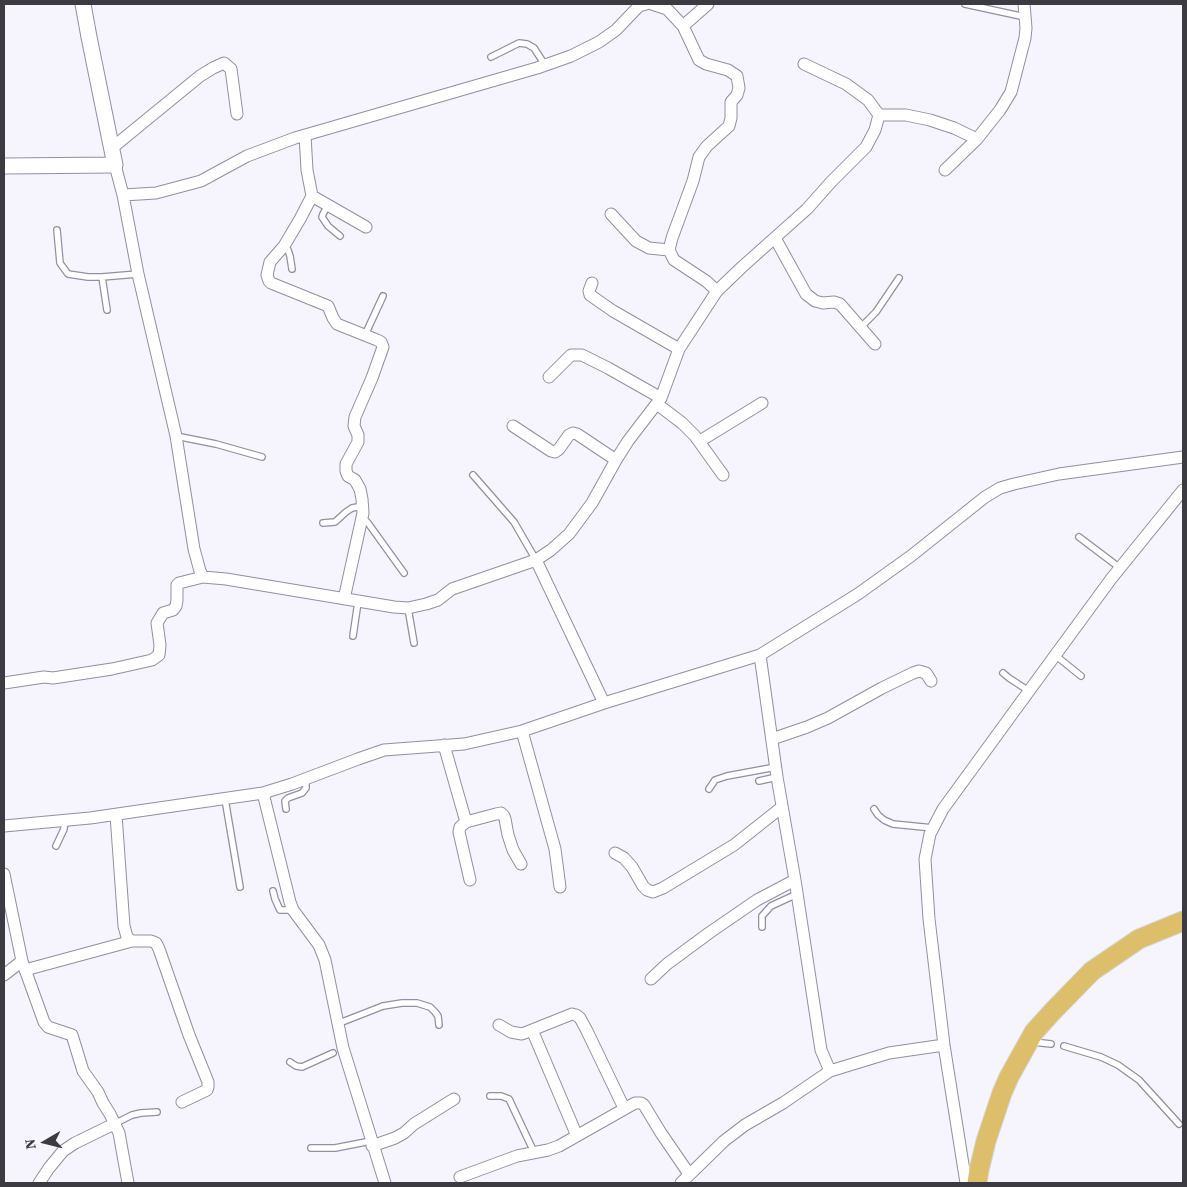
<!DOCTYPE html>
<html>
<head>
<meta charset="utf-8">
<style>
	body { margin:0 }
	#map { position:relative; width:1187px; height:1187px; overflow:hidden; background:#f6f4fc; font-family:"Source Serif 4",serif }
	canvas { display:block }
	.frame { position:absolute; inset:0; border:5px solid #3c3b42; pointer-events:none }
	.north { position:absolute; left:20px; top:1117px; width:50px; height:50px; -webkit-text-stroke:4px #f6f4fc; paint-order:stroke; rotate:262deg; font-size:14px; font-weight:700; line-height:20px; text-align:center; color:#3c3b42 }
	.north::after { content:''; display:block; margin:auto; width:18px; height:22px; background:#3c3b42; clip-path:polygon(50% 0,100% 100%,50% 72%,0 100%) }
</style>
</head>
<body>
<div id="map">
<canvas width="1187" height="1187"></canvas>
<div class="frame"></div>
<div class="north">N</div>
</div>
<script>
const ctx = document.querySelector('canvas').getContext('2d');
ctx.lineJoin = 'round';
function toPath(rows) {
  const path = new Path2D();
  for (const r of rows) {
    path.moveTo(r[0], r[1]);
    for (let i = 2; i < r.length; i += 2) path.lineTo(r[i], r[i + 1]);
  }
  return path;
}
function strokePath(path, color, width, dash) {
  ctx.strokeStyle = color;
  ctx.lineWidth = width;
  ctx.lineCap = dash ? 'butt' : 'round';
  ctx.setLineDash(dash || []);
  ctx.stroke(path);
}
const service = toPath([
	[965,4,1025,17],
	[491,57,519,43,527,44,534,48,545,65],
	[328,205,323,214,322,217,328,226,340,236],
	[57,230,60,263,68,274,88,277,102,277,138,274],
	[284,246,288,250,290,256,292,269],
	[102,277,107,310],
	[861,327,876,312,899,278],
	[365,335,383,296],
	[176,436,216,444,262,457],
	[473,475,514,522,536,560],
	[362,517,368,523,404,573],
	[323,523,335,522,346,512,352,508,363,506],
	[1079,537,1120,568],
	[408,608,414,643],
	[353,636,358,602],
	[1055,655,1081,676],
	[1003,673,1009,678,1029,691],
	[759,781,777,777],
	[709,789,715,780,727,776,776,767],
	[225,799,240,887],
	[286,809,285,801,288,798,302,793,306,788,306,779],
	[874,809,878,815,884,820,893,824,933,828],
	[56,846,64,829,65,821],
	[273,891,275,899,280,910,293,910],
	[762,927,762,916,771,906,797,894],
	[337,1024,383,1006,402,1003,417,1003,430,1007,435,1012,438,1016,439,1025],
	[1033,1042,1051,1044],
	[1064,1046,1101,1057,1118,1065,1139,1080,1179,1124],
	[290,1062,296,1066,302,1067,333,1053],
	[490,1096,501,1096,509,1099,534,1152],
	[114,1124,132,1115,141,1113,157,1112],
	[311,1148,335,1148,371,1141]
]);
const minor = toPath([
	[683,26,708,4],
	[879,115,906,115,930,120,954,128,977,139],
	[305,135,307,170,312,196,300,219,284,246,270,262,267,275,269,281,271,283,328,306,333,318,337,324,377,340,381,342,383,347,372,378,355,417,354,426,358,435,358,442,346,464,346,471,348,476,355,480,360,489,362,499,363,513,344,599],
	[112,148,200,76,213,68,224,63,231,69,237,114],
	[115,165,123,195,138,274,176,436,194,549,200,571,203,577,226,579,394,607,408,608,426,604,438,600,452,589,536,560,551,550,569,534,592,503,616,460,628,441,661,398,679,349,717,291,706,281,674,260,669,250,672,238,693,181,699,157,707,146,729,126,731,118,731,102,737,95,739,88,737,76,728,70,706,64,699,60,683,26,667,9,652,4],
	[945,170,977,139,1000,110,1011,92,1025,38,1026,28,1024,4],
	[123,195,156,193,201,181,247,156,295,138,537,68,571,56,599,42,616,30,639,6,646,4],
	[312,196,366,227],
	[611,214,636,241,649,248,669,250],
	[775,238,806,294,815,301,823,303,834,302,840,304,875,344],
	[592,283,589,291,590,295,613,311,679,349],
	[717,291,742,267,807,209,831,182,866,147,875,130,879,115,868,100,846,84,804,64],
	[549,377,571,355,582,355,608,368,661,398],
	[657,404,682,423,695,436,723,475],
	[513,426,551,451,555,452,559,449,569,435,573,433,577,434,616,460],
	[700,441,762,403],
	[536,560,604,703],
	[760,655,777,777,795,880,821,1050,830,1071],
	[4,683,44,677,53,678,112,669,152,660,159,655,160,645,157,623,163,613,173,610,176,606,177,600,177,585,179,583,203,577],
	[522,731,555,849,560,887],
	[772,739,807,727,828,718,882,688,913,673,919,671,926,673,931,681],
	[444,745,466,822,496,814,501,813,504,816,505,819,508,835,513,850,521,864],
	[263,793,290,902,293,910,319,945,325,960,343,1048,385,1183],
	[116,815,124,926,127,937,132,941,151,941,156,943,159,949,189,1035,208,1082,208,1087,207,1090,182,1102],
	[466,822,460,827,459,832,470,880],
	[4,826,90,818,263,793,292,784,358,759,384,750,464,744,522,731,604,703,760,655,858,594,911,556,985,497,1000,488,1014,484,1059,474,1183,457],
	[615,853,624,858,632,867,643,886,647,890,653,892,663,888,734,845,782,807],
	[4,874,22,961,44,1022,48,1027,72,1035,83,1071,98,1092,103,1103,110,1114,119,1133,128,1183],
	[25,970,132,941],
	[4,975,22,961],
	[651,979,667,964,709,933,757,900,795,880],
	[499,1025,511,1032,522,1034,572,1014,576,1015,580,1018,587,1031,624,1108],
	[532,1030,577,1136],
	[372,1146,395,1138,404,1133,414,1124,454,1099],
	[460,1177,517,1156,548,1150,559,1146,635,1103,641,1103,644,1105,661,1133,689,1174],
	[39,1183,49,1168,63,1151,75,1143,114,1124],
	[681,1183,724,1141,745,1125,783,1103,830,1071,889,1053,944,1045],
	[966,1183,944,1045,929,919,925,859,930,834,943,809,1029,691,1111,579,1183,490]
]);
const tertiary = toPath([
	[4,166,115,165,89,37,83,4]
]);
const primary = toPath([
	[977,1183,979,1170,986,1141,1002,1093,1009,1077,1034,1032,1053,1011,1092,971,1139,939,1183,921]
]);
strokePath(service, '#938fa0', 8);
strokePath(minor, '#938fa0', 13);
strokePath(tertiary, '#938fa0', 17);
strokePath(primary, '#d4d4d5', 21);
strokePath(service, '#fff', 5.5);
strokePath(minor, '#fff', 11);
strokePath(tertiary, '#fff', 15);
strokePath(primary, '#ddbe6b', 19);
</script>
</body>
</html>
